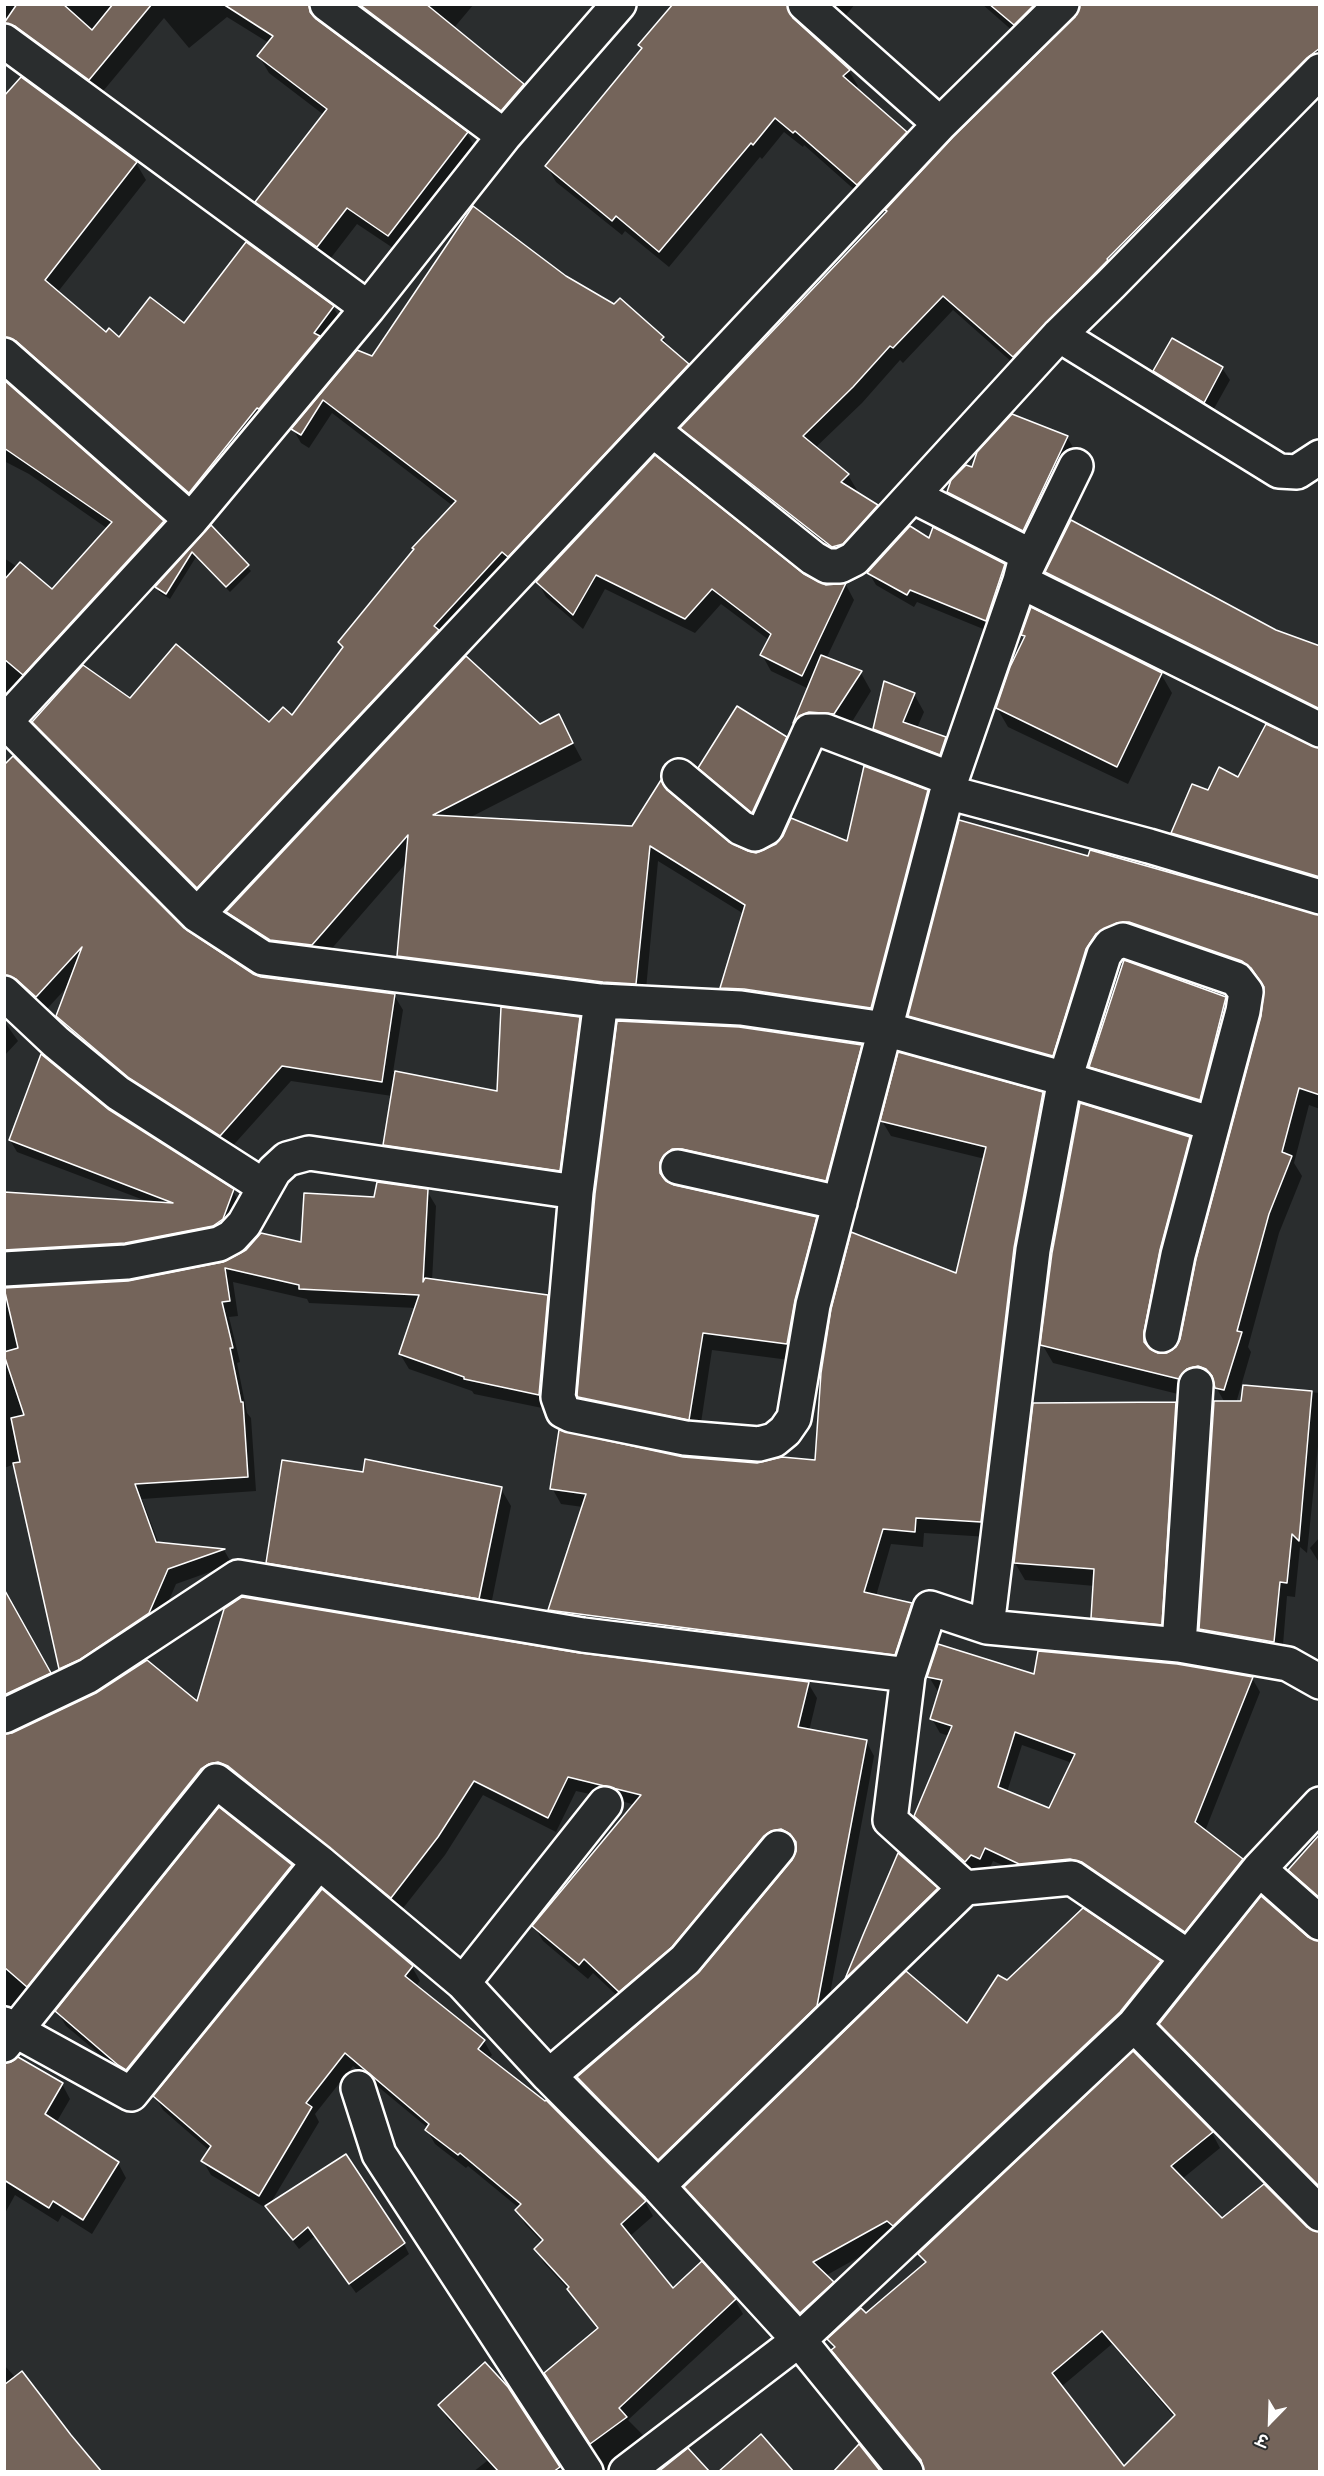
<!DOCTYPE html>
<html>
<head>
<meta charset="utf-8">
<style>
	body { margin:0 }
	#map { position:relative; width:1324px; height:2476px; overflow:hidden; background:#2a2d2e; font-family:"Indie Flower","Playpen Sans Deva",sans-serif }
	canvas { display:block }
	.frame { position:absolute; inset:0; border:6px solid #fff; pointer-events:none }
	.north { position:absolute; left:1240px; top:2392px; width:60px; height:60px; -webkit-text-stroke:4px #2a2d2e; paint-order:stroke; rotate:203deg; font-size:16px; font-weight:700; line-height:24px; text-align:center; color:#fff }
	.north::after { content:''; display:block; margin:auto; width:21px; height:27px; background:#fff; clip-path:polygon(50% 0,100% 100%,50% 72%,0 100%) }
</style>
</head>
<body>
<div id="map">
<canvas width="1324" height="2476"></canvas>
<div class="frame"></div>
<div class="north">उ</div>
</div>
<script>
const ctx = document.querySelector('canvas').getContext('2d');
ctx.lineJoin = 'round';
function fillPath(path, color) {
  ctx.fillStyle = color;
  ctx.fill(path, 'evenodd');
}
function toPath(rows) {
  const path = new Path2D();
  for (const r of rows) {
    path.moveTo(r[0], r[1]);
    for (let i = 2; i < r.length; i += 2) path.lineTo(r[i], r[i + 1]);
  }
  return path;
}
function strokePath(path, color, width, dash) {
  ctx.strokeStyle = color;
  ctx.lineWidth = width;
  ctx.lineCap = dash ? 'butt' : 'round';
  ctx.setLineDash(dash || []);
  ctx.stroke(path);
}
fillPath(toPath([
	[4,4,328,4,322,9,318,22,467,133,476,150,399,252,357,224,327,263,267,219,257,202,324,115,269,73,259,56,269,43,227,17,189,48,164,18,99,96,4,36],
	[346,4,474,4,453,29,523,85,533,102,511,127],
	[675,4,804,4,795,16,795,22,849,71,858,86,855,88,906,133,915,148,866,200,804,145,803,147,784,132,762,159,760,157,669,267,625,231,622,235,556,182,547,166,643,50,640,45],
	[826,4,855,4,843,19],
	[982,4,1060,4,1023,40],
	[1320,4,1320,70,1023,372,953,310,903,363,900,360,862,403,815,448,848,475,857,490,855,492,877,506,885,522,842,562,691,444,682,428,1076,18],
	[4,98,136,163,146,180,57,293,106,334,119,339,184,325,333,307,343,324,199,509,4,356],
	[565,277,663,338,670,349,688,365,696,379,205,901,41,735,33,721,130,700,269,724,293,718,344,649,340,642,453,506,332,413,309,448,301,443,293,429,358,352,372,358],
	[1222,368,1230,380,1211,414,1162,384,1155,371],
	[4,382,163,522,173,539,4,722,4,558,52,591,108,529,29,474,4,461],
	[1067,437,1074,449,1031,543,956,505,948,492,973,469],
	[655,457,803,575,826,586,846,585,854,600,826,659,861,673,871,691,845,733,805,740,795,723,809,689,771,671,762,655,769,640,721,604,695,633,605,589,583,629,546,597,538,582],
	[211,528,251,571,230,592,196,557,170,599,160,593,156,587],
	[930,540,1004,565,1011,578,993,633,917,602,914,607,876,585,869,573],
	[1047,572,1275,632,1318,647,1320,643,1320,721,1057,591],
	[1023,635,1161,674,1172,693,1128,784,1008,727,997,708,1025,639],
	[914,694,924,712,917,728,945,739,955,756,950,771,885,746,875,729],
	[885,732,948,756,947,759,885,735],
	[540,726,567,732,582,760,467,819,633,827,666,792,728,844,757,854,848,843,927,792,937,808,880,1024,731,1004,722,988,744,914,658,861,645,1000,408,972,399,956,407,862,321,961,280,956,237,928,228,912],
	[786,738,792,749,759,822,706,779,700,768],
	[1320,750,1320,892,1184,852,1173,833,1208,792],
	[4,767,183,930,252,975,260,978,394,995,403,1010,393,1072,499,1092,579,1019,588,1033,568,1185,393,1159,384,1145,392,1096,291,1081,229,1150,139,1093,66,1031,57,1016,69,985,45,1011,4,991],
	[1089,858,1320,917,1320,1109,1309,1105,1294,1163,1302,1176,1279,1233,1248,1347,1251,1352,1236,1403,1242,1403,1244,1386,1320,1393,1320,1427,1307,1553,1300,1547,1295,1597,1287,1596,1282,1657,1209,1644,1200,1629,1225,1403,1216,1387,1209,1385,1190,1397,1053,1363,1042,1344,1189,1138,1200,1156,1170,1270,1154,1353,1169,1354,1178,1348,1182,1339,1263,1016,1264,987,1254,980,1128,941,1063,1074,920,1034,909,1016],
	[1225,998,1236,1017,1210,1118,1101,1085,1090,1066],
	[4,1021,18,1041,4,1056],
	[619,1022,861,1046,871,1063,836,1197,673,1172,669,1181,669,1184,816,1218,826,1235,797,1361,712,1350,699,1436,590,1414,580,1397],
	[1042,1094,1051,1109,989,1537,924,1533,923,1547,891,1544,876,1596,911,1604,920,1619,903,1669,559,1625,550,1610,583,1507,561,1504,552,1488,683,1458,758,1464,816,1461,957,1275,985,1159,891,1136,882,1121],
	[107,1110,232,1190,239,1202,219,1237,4,1263,4,1193,149,1202,17,1152,10,1140],
	[427,1191,436,1206,432,1281,547,1297,556,1312,547,1409,474,1394,472,1391,409,1369,400,1354,416,1308,309,1303,307,1299,233,1282,238,1316,229,1317,240,1362,237,1363,247,1413,251,1418,256,1491,142,1499,159,1544,224,1550,232,1564,176,1584,157,1628,69,1683,60,1668,15,1464,4,1468,4,1289,128,1282,223,1264,303,1244,376,1198],
	[1175,1403,1185,1421,1171,1642,1103,1635,1093,1618,1095,1586,1025,1580,1015,1563],
	[364,1474,501,1489,511,1506,489,1615,277,1579,267,1562],
	[1320,1537,1320,1564,1310,1548],
	[4,1592,58,1688,4,1714],
	[580,1655,808,1683,817,1698,809,1731,866,1741,874,1756,825,2021,668,2174,587,2092,578,2077,700,1973,794,1861,798,1847,791,1844,628,2006,593,1973,588,1979,543,1941,534,1926,635,1805,618,1800,576,1791,556,1832,483,1795,445,1855,400,1912,238,1781,4,2022,4,1736,198,1703],
	[1036,1676,1252,1678,1260,1692,1205,1831,1242,1860,1250,1873,1193,1945,993,1861,988,1872,979,1868,973,1875,923,1830,915,1816,949,1736,940,1733,932,1719,940,1691,937,1690,929,1677],
	[1022,1745,1072,1763,1050,1810,1007,1792],
	[219,1809,291,1866,300,1881,135,2084,66,2026,57,2011],
	[1320,1837,1320,1903,1299,1885,1290,1870],
	[899,1855,936,1889,944,1902,853,1990,846,1979],
	[1307,1939,1320,1943,1320,2191,1169,2039,1161,2024],
	[1160,1962,1169,1978,897,2236,825,2276,832,2283,841,2298,810,2328,695,2203,686,2187,967,2025,1007,1982],
	[412,1967,420,1981,416,1986,484,2041,492,2055,488,2059,645,2202,653,2216,629,2237,673,2290,735,2300,743,2314,628,2420,643,2435,651,2449,622,2472,605,2472,604,2464,554,2387,598,2330,569,2290,544,2263,536,2249,542,2242,525,2224,517,2210,519,2208,468,2166,466,2168,435,2144,427,2130,428,2128,353,2066,315,2114,319,2122,270,2204,404,2244,409,2254,356,2293,315,2236,299,2249,269,2210,211,2175,203,2161,210,2151,163,2110,155,2096],
	[4,2065,62,2084,70,2099,56,2123,118,2163,126,2178,92,2234,62,2215,58,2222,15,2195,4,2215],
	[1212,2133,1220,2148,1182,2179,1222,2220,1306,2229,1320,2472,926,2469,842,2365,829,2340,866,2315,926,2264,920,2254],
	[1112,2344,1175,2418,1124,2468,1061,2387],
	[4,2365,16,2378,22,2373,94,2464,4,2472],
	[507,2388,561,2472,473,2472,487,2461,447,2418,440,2405]
]), '#0007');
const building = toPath([
	[17,4,63,4,92,30,113,4,152,4,89,80,15,26,4,23,17,4],
	[223,4,309,4,310,12,316,19,468,132,388,236,347,208,317,247,255,202,327,109,257,56,273,36,223,4],
	[359,4,426,4,524,84,501,111,359,4],
	[673,4,787,4,793,18,850,70,843,76,907,132,857,185,795,131,793,133,775,118,753,145,751,143,659,252,616,216,612,221,545,166,642,48,638,45,673,4],
	[989,4,1035,4,1014,25,989,4],
	[1080,4,1320,4,1320,48,1307,58,1107,259,1108,260,1013,357,943,296,893,348,890,346,853,387,803,436,849,474,841,482,878,505,843,544,832,547,680,428,887,211,885,210,953,137,1075,17,1080,4],
	[21,77,137,162,45,280,106,332,109,328,119,337,150,297,184,323,246,242,334,306,314,333,320,336,259,409,257,408,189,493,16,341,4,337,4,96,21,77],
	[473,206,566,276,614,304,620,298,664,337,661,340,689,364,508,557,502,552,434,626,439,630,197,888,32,722,83,665,130,698,176,644,269,722,283,707,292,715,343,647,338,642,414,549,412,548,456,501,323,400,301,435,291,429,357,350,372,356,473,206],
	[1172,338,1223,367,1204,403,1153,371,1172,338],
	[4,380,164,521,23,675,4,659,4,580,20,562,52,589,112,522,4,448,4,380],
	[1012,414,1068,436,1023,531,947,492,951,480,966,465,972,467,977,452,1012,414],
	[655,455,804,574,826,585,846,583,802,676,760,655,771,634,712,589,685,619,596,575,573,615,536,582,655,455],
	[1071,520,1276,630,1320,646,1320,709,1045,572,1071,520],
	[211,525,249,565,226,587,192,552,166,594,155,587,211,525],
	[910,526,929,538,933,527,1005,564,986,621,910,590,907,595,867,573,910,526],
	[1031,607,1162,673,1117,767,996,708,1010,667,1025,636,1021,635,1031,607],
	[821,655,862,671,834,714,809,712,799,716,793,723,821,655],
	[466,656,540,724,559,714,573,743,433,815,632,826,661,780,667,790,729,842,748,851,756,853,776,844,783,836,791,818,847,841,864,766,928,790,871,1008,744,989,720,988,745,905,650,846,636,984,603,982,397,956,408,835,312,945,270,940,226,912,466,656],
	[884,681,915,693,903,722,946,737,940,755,873,729,884,681],
	[737,706,787,737,752,813,698,768,737,706],
	[1266,724,1320,748,1320,877,1171,833,1192,784,1208,790,1219,767,1238,777,1266,724],
	[13,756,184,928,253,974,261,977,395,994,382,1082,282,1066,220,1136,129,1078,56,1016,82,947,36,997,16,979,4,975,4,765,13,756],
	[959,820,1088,856,1090,850,1320,915,1320,1095,1299,1088,1282,1152,1292,1156,1269,1214,1237,1331,1242,1332,1224,1390,1215,1388,1212,1376,1206,1369,1198,1366,1187,1369,1179,1379,1040,1345,1052,1253,1080,1103,1190,1137,1160,1250,1144,1332,1144,1342,1150,1349,1158,1353,1167,1353,1176,1347,1180,1339,1196,1259,1261,1016,1264,987,1251,968,1242,961,1129,922,1117,923,1096,934,1086,949,1053,1056,908,1016,959,820],
	[1124,960,1226,997,1200,1100,1089,1067,1124,960],
	[501,1007,580,1017,560,1171,383,1145,395,1071,497,1091,501,1007],
	[617,1021,739,1027,862,1045,826,1181,682,1149,672,1149,664,1155,660,1162,660,1173,666,1181,674,1185,817,1217,795,1300,787,1344,703,1333,689,1420,578,1397,577,1395,595,1194,617,1021],
	[898,1052,1043,1092,1014,1248,981,1522,916,1518,915,1532,883,1529,864,1592,912,1603,895,1655,548,1610,586,1494,550,1489,559,1430,683,1457,757,1463,782,1457,815,1460,821,1373,831,1309,851,1232,956,1273,986,1147,880,1121,898,1052],
	[41,1054,108,1109,234,1189,223,1219,213,1226,125,1243,4,1250,4,1192,173,1203,9,1140,41,1054],
	[377,1182,428,1189,423,1282,425,1278,548,1295,539,1395,464,1379,464,1377,399,1354,419,1295,299,1289,299,1285,225,1268,230,1301,222,1302,233,1348,230,1348,241,1402,243,1402,248,1477,135,1484,156,1542,225,1549,168,1569,149,1613,79,1660,59,1669,13,1463,20,1462,11,1418,24,1415,4,1355,4,1352,18,1348,4,1288,128,1281,223,1262,246,1250,261,1233,301,1242,304,1193,374,1197,377,1182],
	[1243,1385,1312,1391,1299,1541,1292,1534,1287,1583,1280,1582,1274,1642,1199,1629,1214,1401,1241,1401,1243,1385],
	[1176,1402,1162,1625,1091,1618,1094,1569,1014,1563,1033,1403,1176,1402],
	[365,1459,502,1487,479,1599,266,1563,282,1460,363,1472,365,1459],
	[4,1589,51,1673,4,1695,4,1589],
	[242,1597,580,1653,809,1682,798,1727,867,1740,817,2006,658,2160,577,2077,699,1972,792,1860,796,1851,796,1842,790,1834,781,1829,771,1831,764,1836,672,1947,619,1992,584,1959,579,1965,532,1926,641,1795,568,1777,548,1818,474,1781,438,1837,391,1898,228,1766,218,1762,209,1764,201,1769,27,1987,4,1967,4,1734,12,1733,96,1693,147,1660,197,1701,224,1609,242,1597],
	[938,1644,1034,1674,1038,1651,1177,1664,1253,1677,1195,1822,1243,1859,1185,1932,1082,1862,1070,1859,1019,1864,985,1848,980,1859,971,1855,965,1862,914,1816,952,1726,930,1719,942,1680,927,1677,938,1644],
	[1015,1732,1075,1754,1049,1808,998,1787,1015,1732],
	[219,1807,292,1865,126,2070,118,2065,55,2011,219,1807],
	[1320,1834,1320,1898,1288,1870,1320,1834],
	[898,1853,938,1888,845,1979,863,1935,898,1853],
	[322,1889,413,1966,405,1976,485,2040,478,2049,545,2101,546,2100,646,2201,621,2224,673,2288,702,2261,736,2299,619,2408,627,2417,590,2444,544,2373,598,2328,567,2289,569,2287,534,2249,543,2240,515,2210,521,2204,460,2153,458,2155,425,2130,429,2124,345,2053,306,2103,312,2107,259,2196,201,2161,211,2146,153,2096,322,1889],
	[1261,1896,1308,1937,1320,1941,1320,2187,1159,2024,1261,1896],
	[1083,1908,1161,1961,1120,2012,893,2226,887,2221,813,2262,834,2282,800,2313,684,2187,906,1971,967,2023,998,1975,1007,1980,1083,1908],
	[1133,2051,1213,2132,1171,2166,1222,2218,1264,2184,1307,2227,1320,2232,1320,2472,924,2472,921,2460,831,2350,835,2347,827,2339,861,2308,866,2313,926,2262,918,2254,1133,2051],
	[1102,2331,1175,2415,1124,2466,1052,2373,1102,2331],
	[18,2057,63,2083,45,2114,119,2162,83,2220,53,2201,49,2208,4,2180,4,2063,11,2062,18,2057],
	[346,2154,405,2243,349,2284,308,2227,293,2240,265,2206,346,2154],
	[485,2362,508,2387,560,2467,553,2472,499,2472,438,2405,485,2362],
	[22,2371,71,2435,102,2472,4,2472,4,2385,22,2371],
	[761,2434,794,2472,718,2472,761,2434],
	[859,2444,881,2472,833,2472,859,2444],
	[688,2448,710,2472,658,2472,688,2448]
]);
fillPath(building, '#74645a');
strokePath(building, '#fff', 1.5);
const minor = toPath([
	[327,4,504,136],
	[805,4,940,124],
	[4,41,368,308],
	[1059,335,1279,471,1297,472,1320,457],
	[4,355,191,520],
	[653,430,813,558,827,566,840,566,854,559,1059,335,1111,284,1320,71],
	[913,496,1027,554,1020,581,1320,730],
	[6,722,197,915,263,958,601,1001,741,1008,885,1029,1065,1079,1033,1250,987,1627],
	[4,723,191,520,368,308,504,136,619,4],
	[679,776,741,828,755,834,766,828,810,731,825,731,951,779],
	[947,792,1149,846,1320,897],
	[197,915,940,124,1062,4],
	[4,993,56,1042,118,1093,265,1187],
	[678,1167,840,1203],
	[576,1192,558,1397,563,1411,571,1415,685,1438,759,1444,774,1440,785,1431,794,1418,813,1305,947,792,1020,581,1076,466],
	[4,1269,127,1262,219,1244,232,1237,244,1224,274,1171,287,1159,309,1153,576,1192,601,1001],
	[1162,1335,1178,1255,1243,1011,1246,992,1236,979,1123,940,1111,945,1104,955,1065,1079,1213,1124],
	[1179,1645,1196,1385],
	[4,1716,88,1676,238,1577,583,1635,908,1675],
	[1259,1869,1320,1923],
	[965,1888,1072,1878,1188,1957],
	[463,1983,605,1804],
	[4,2024,131,2094,319,1862,463,1983,549,2076,658,2186,799,2340,906,2472],
	[1134,2025,1320,2214],
	[4,2045,216,1781,319,1862],
	[549,2076,685,1960,778,1848],
	[358,2088,379,2154,586,2472],
	[658,2186,965,1888,890,1820,908,1675,930,1608,987,1627,1179,1645,1288,1664,1320,1682],
	[626,2472,799,2340,1134,2025,1259,1869,1320,1804]
]);
strokePath(minor, '#fff', 38);
strokePath(minor, '#2a2d2e', 33);
</script>
</body>
</html>
